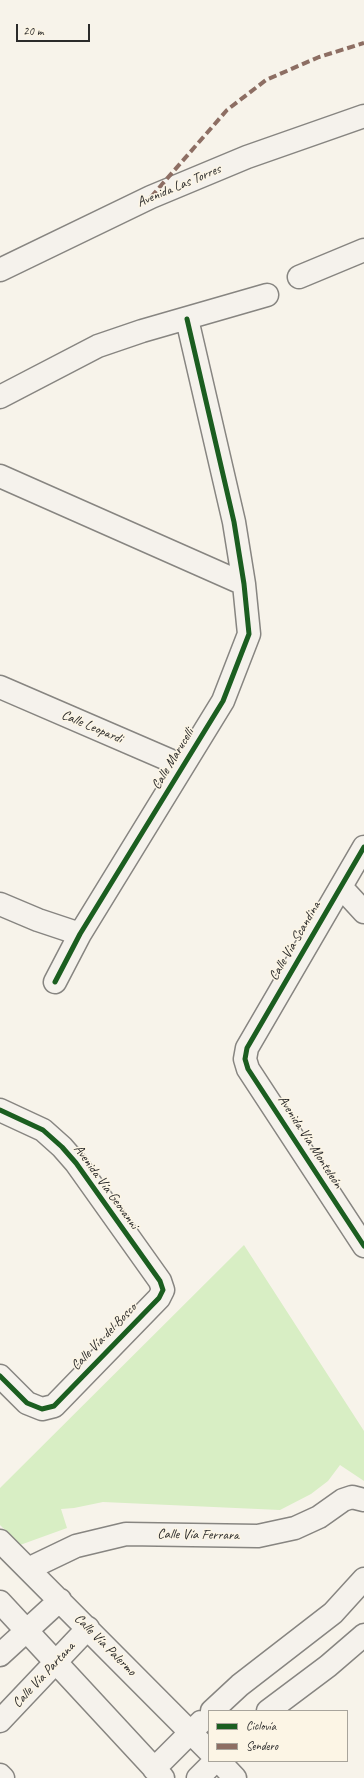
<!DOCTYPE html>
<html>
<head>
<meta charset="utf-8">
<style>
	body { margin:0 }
	#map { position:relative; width:364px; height:1778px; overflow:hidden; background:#f7f3ea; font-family:Caveat,sans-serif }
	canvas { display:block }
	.legend { position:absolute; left:208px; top:1710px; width:140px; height:52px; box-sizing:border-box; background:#fcf5e5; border:1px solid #a8a49b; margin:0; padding:5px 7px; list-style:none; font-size:12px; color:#2b2b2b }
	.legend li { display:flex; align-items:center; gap:8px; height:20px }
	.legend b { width:20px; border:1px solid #a8a49b }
	.scale { position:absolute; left:16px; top:24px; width:74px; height:18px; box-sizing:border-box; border:2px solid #2b2b2b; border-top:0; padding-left:5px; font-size:12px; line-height:14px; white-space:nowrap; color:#2b2b2b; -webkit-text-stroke:3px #fcf5e5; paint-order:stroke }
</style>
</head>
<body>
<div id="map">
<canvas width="364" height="1778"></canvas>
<ul class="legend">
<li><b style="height:5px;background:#1b5e20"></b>Ciclovía</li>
<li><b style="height:5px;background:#8d6e63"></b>Sendero</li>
</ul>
<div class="scale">20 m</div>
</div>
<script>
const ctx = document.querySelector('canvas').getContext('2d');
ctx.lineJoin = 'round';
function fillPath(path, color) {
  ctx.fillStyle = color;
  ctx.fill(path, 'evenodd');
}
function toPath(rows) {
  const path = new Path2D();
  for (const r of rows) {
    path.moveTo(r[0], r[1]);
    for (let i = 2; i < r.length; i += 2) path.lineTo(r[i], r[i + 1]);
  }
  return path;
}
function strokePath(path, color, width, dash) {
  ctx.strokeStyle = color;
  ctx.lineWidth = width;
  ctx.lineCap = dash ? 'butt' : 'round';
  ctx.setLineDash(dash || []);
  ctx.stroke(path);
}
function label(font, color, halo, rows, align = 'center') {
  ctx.font = font + ' Caveat,sans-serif';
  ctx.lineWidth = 3;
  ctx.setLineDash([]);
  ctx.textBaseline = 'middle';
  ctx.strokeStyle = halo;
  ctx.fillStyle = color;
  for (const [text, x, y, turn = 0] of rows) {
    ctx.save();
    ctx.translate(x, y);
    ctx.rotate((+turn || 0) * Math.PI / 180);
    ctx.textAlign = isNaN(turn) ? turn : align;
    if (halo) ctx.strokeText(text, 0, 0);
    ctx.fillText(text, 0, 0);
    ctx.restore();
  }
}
fillPath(toPath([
	[244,1245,364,1431,364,1481,340,1465,328,1481,311,1494,280,1510,103,1502,74,1508,61,1509,67,1528,20,1545,0,1525,0,1488]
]), '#d8eec4');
const minor = toPath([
	[0,270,151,197,247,157,364,116],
	[299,277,364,250],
	[0,397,98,346,142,331,267,295],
	[0,476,244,584],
	[0,687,183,766],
	[364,847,247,1048,245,1059,248,1069,364,1246],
	[341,887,364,912],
	[0,904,38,920,80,934],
	[55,982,80,934,223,701,249,634,244,584,234,522,187,319],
	[0,1110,43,1130,62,1147,76,1163,160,1281,163,1290,159,1298,54,1406,42,1409,27,1403,0,1376],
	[0,1541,209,1751],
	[28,1569,76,1546,126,1534,258,1536,295,1528,319,1517,343,1500,352,1497,364,1500],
	[0,1602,163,1778],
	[0,1655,60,1600],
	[212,1711,240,1685,333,1613,364,1579],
	[268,1711,328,1666,364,1635],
	[0,1721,88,1628],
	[219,1761,235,1778],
	[154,1769,201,1722],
	[0,1775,3,1778],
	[198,1778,215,1761]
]);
strokePath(minor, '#878581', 25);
strokePath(minor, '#f5f2ec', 22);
strokePath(toPath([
	[151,197,227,110,266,80,319,57,364,43]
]), '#8d6e63', 4, [8, 4]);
strokePath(toPath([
	[364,847,247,1048,245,1059,248,1069,364,1246],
	[55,982,80,934,223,701,249,634,244,584,234,522,187,319],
	[0,1110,43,1130,62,1147,76,1163,160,1281,163,1290,159,1298,54,1406,42,1409,27,1403,0,1376]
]), '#1b5e20', 5);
label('14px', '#2b2b2b', '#fcf5e5', [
	["Avenida Las Torres",179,186,-23],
	["Calle Leopardi",92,727,23],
	["Calle Marucelli",173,759,-59],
	["Calle Vía Scandina",295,941,-60],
	["Avenida Vía Monteleón",310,1142,57],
	["Avenida Vía Geovanni",106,1187,54],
	["Calle Vía del Bosco",104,1337,-46],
	["Calle Vía Ferrara",198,1535,1],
	["Calle Vía Palermo",105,1645,45],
	["Calle Vía Partana",44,1675,-47]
]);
</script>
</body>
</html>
